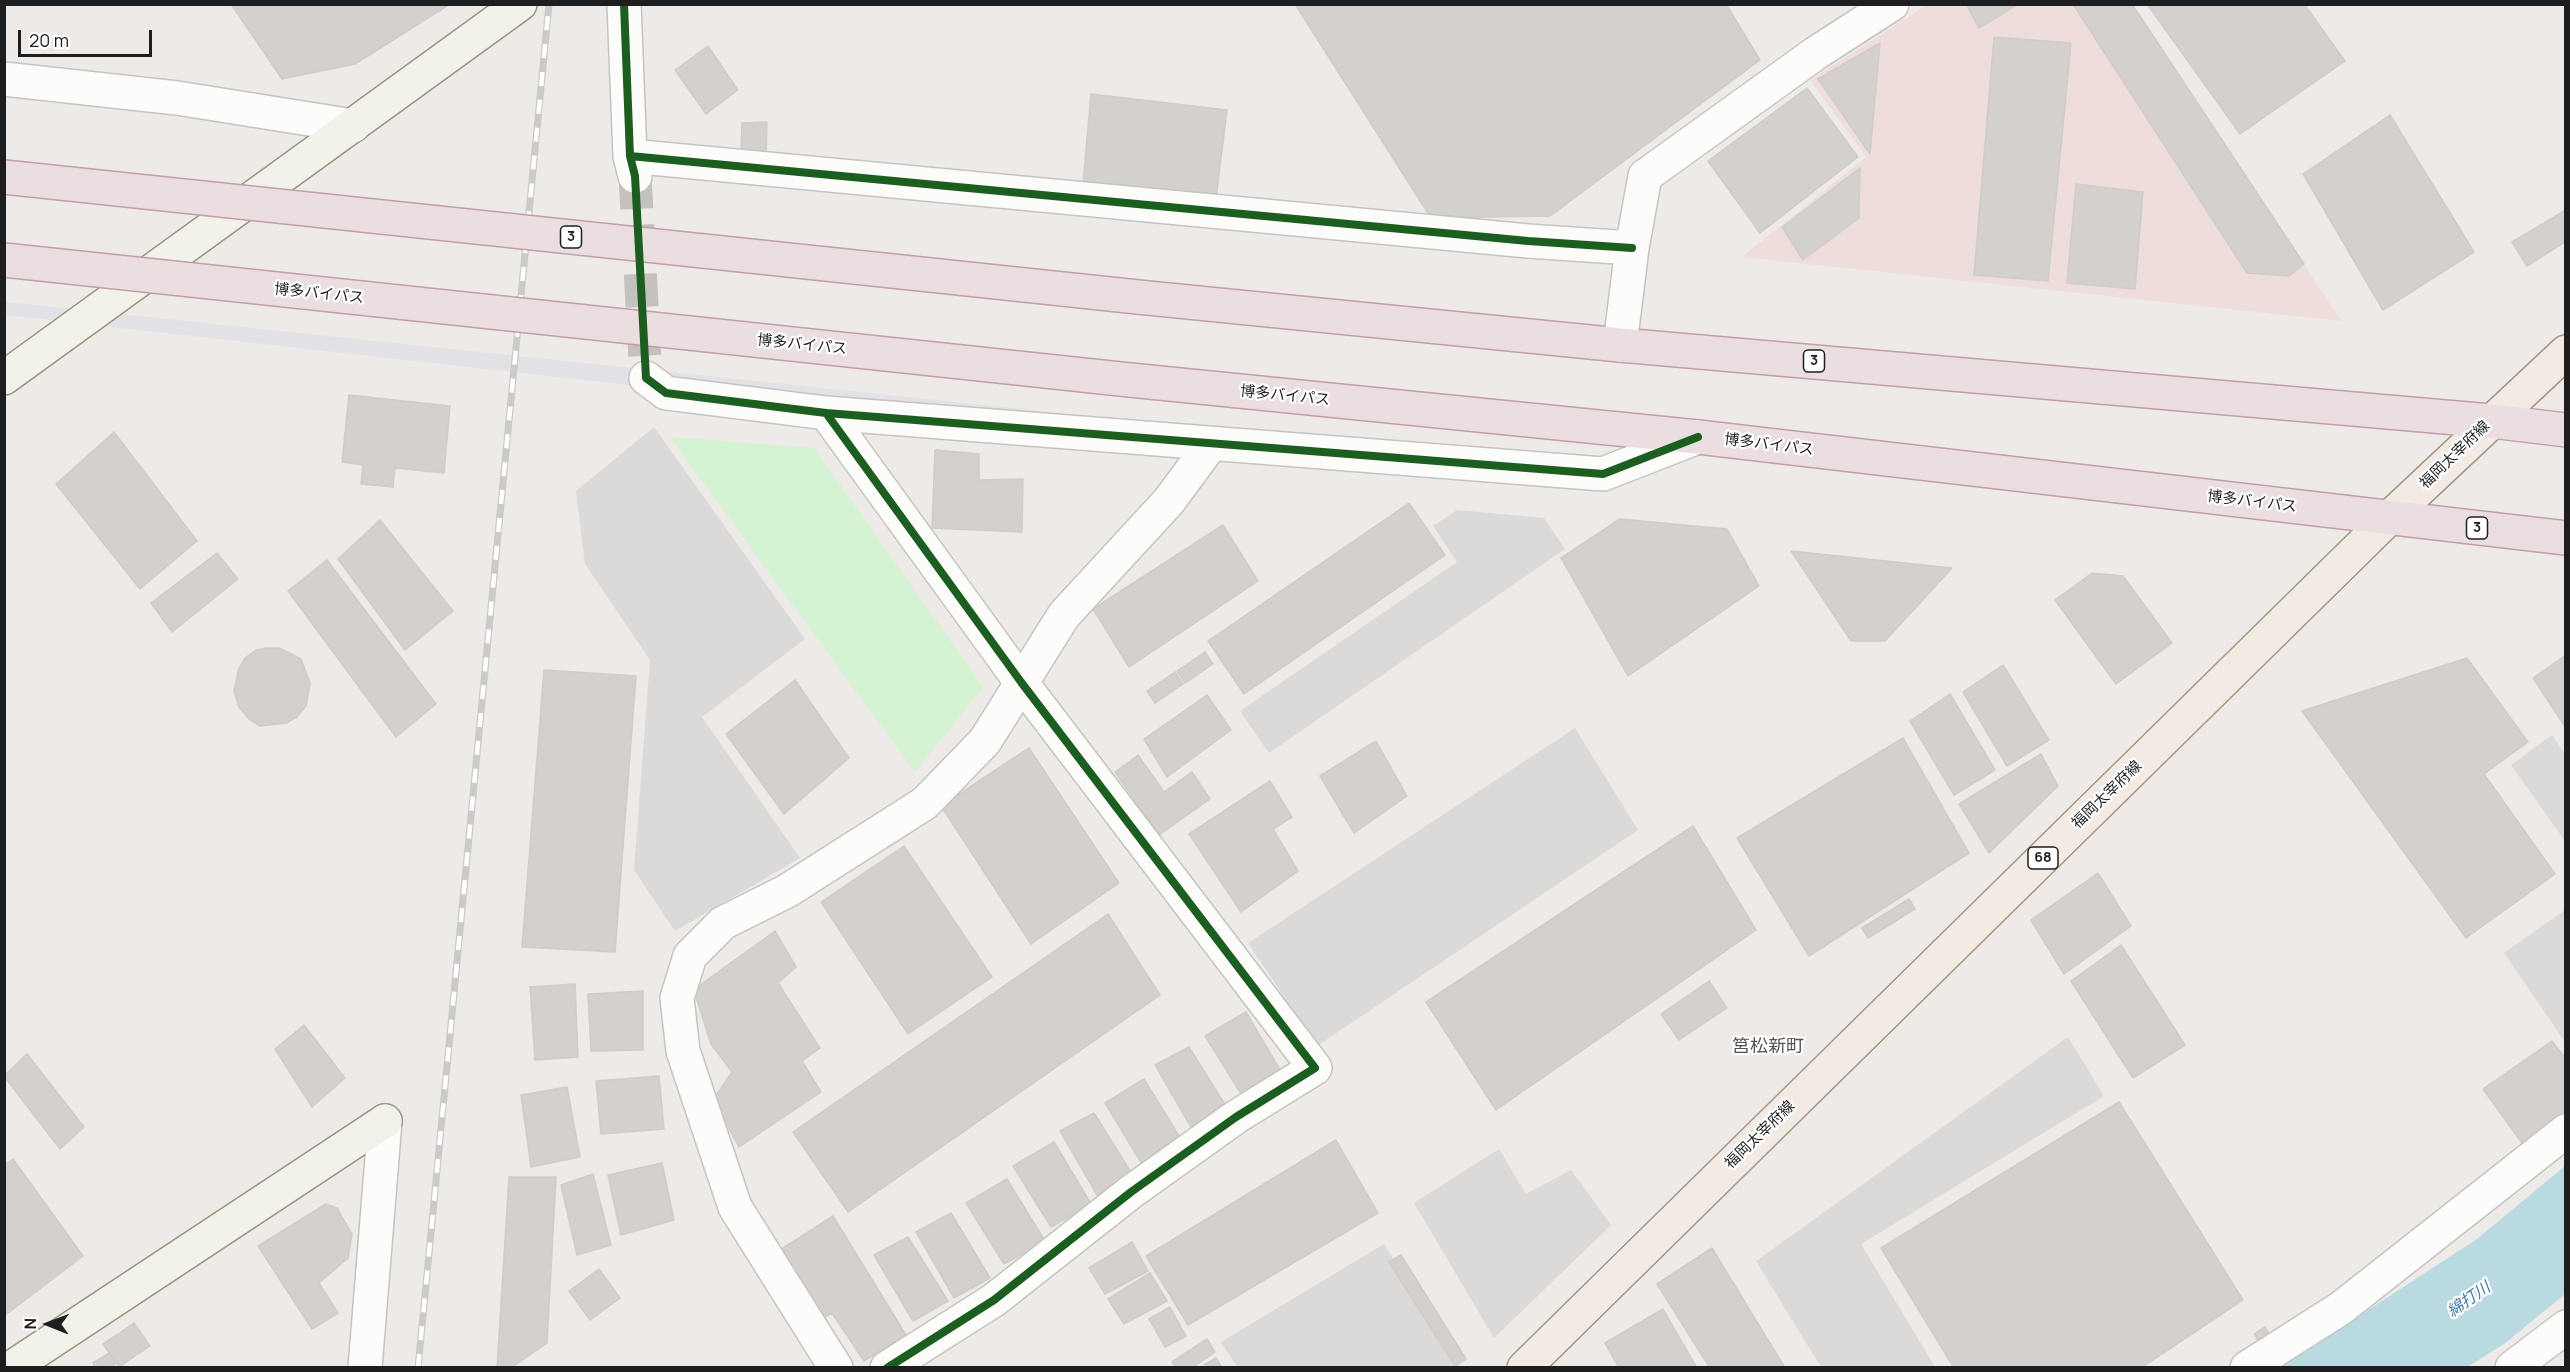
<!DOCTYPE html>
<html>
<head>
<meta charset="utf-8">
<style>
	body { margin:0 }
	#map { position:relative; width:2570px; height:1372px; overflow:hidden; background:#edeae7; font-family:Manrope,sans-serif }
	canvas { display:block }
	.frame { position:absolute; inset:0; border:6px solid #1e1e1e; pointer-events:none }
	.north { position:absolute; left:18px; top:1294px; width:60px; height:60px; -webkit-text-stroke:4px #fff; paint-order:stroke; rotate:271deg; font-size:16px; font-weight:700; line-height:24px; text-align:center; color:#1e1e1e }
	.north::after { content:''; display:block; margin:auto; width:21px; height:27px; background:#1e1e1e; clip-path:polygon(50% 0,100% 100%,50% 72%,0 100%) }
	.scale { position:absolute; left:18px; top:30px; width:134px; height:27px; box-sizing:border-box; border:3px solid #1e1e1e; border-top:0; padding-left:8px; font-size:18px; line-height:21px; white-space:nowrap; color:#1e1e1e; -webkit-text-stroke:4px #fff; paint-order:stroke }
</style>
</head>
<body>
<div id="map">
<canvas width="2570" height="1372"></canvas>
<div class="frame"></div>
<div class="north">N</div>
<div class="scale">20 m</div>
</div>
<script>
const ctx = document.querySelector('canvas').getContext('2d');
ctx.lineJoin = 'round';
function fillPath(path, color) {
  ctx.fillStyle = color;
  ctx.fill(path, 'evenodd');
}
function toPath(rows) {
  const path = new Path2D();
  for (const r of rows) {
    path.moveTo(r[0], r[1]);
    for (let i = 2; i < r.length; i += 2) path.lineTo(r[i], r[i + 1]);
  }
  return path;
}
function strokePath(path, color, width, dash) {
  ctx.strokeStyle = color;
  ctx.lineWidth = width;
  ctx.lineCap = dash ? 'butt' : 'round';
  ctx.setLineDash(dash || []);
  ctx.stroke(path);
}
function label(font, color, halo, rows, align = 'center') {
  ctx.font = font + ' Manrope,"Noto Sans JP",sans-serif';
  ctx.lineWidth = 4.5;
  ctx.setLineDash([]);
  ctx.textBaseline = 'middle';
  ctx.strokeStyle = halo;
  ctx.fillStyle = color;
  for (const [text, x, y, turn = 0] of rows) {
    ctx.save();
    ctx.translate(x, y);
    ctx.rotate((+turn || 0) * Math.PI / 180);
    ctx.textAlign = isNaN(turn) ? turn : align;
    if (halo) ctx.strokeText(text, 0, 0);
    ctx.fillText(text, 0, 0);
    ctx.restore();
  }
}
fillPath(toPath([
	[1927,5,2133,5,2341,321,1742,257,1866,157,1810,80]
]), '#efdddc');
fillPath(toPath([
	[654,427,805,639,702,717,800,858,675,931,634,870,650,660,585,564,576,491],
	[1457,510,1544,518,1565,549,1269,753,1240,711,1457,562,1433,526],
	[1575,728,1638,830,1317,1046,1248,943],
	[2552,735,2565,754,2565,841,2511,765],
	[2565,910,2565,1042,2504,953],
	[2068,1037,2104,1096,1861,1244,1935,1367,1821,1367,1756,1261],
	[1499,1149,1526,1194,1571,1170,1611,1225,1494,1338,1414,1203],
	[1384,1244,1460,1367,1237,1367,1221,1342]
]), '#dbdad8');
fillPath(toPath([
	[670,437,814,448,983,687,915,772]
]), '#d4f3d3');
fillPath(toPath([
	[5,302,1543,464,1558,475,1548,488,5,315]
]), '#e1e1e6');
fillPath(toPath([
	[2565,1166,2565,1294,2504,1344,2467,1367,2281,1367,2477,1239]
]), '#b9dae1');
const building = toPath([
	[231,4,450,4,355,64,282,79,231,4],
	[1295,4,1726,4,1760,60,1550,216,1431,218,1295,4],
	[1966,4,2018,4,1979,28,1966,4],
	[2073,4,2132,4,2304,264,2289,276,2247,273,2073,4],
	[2147,4,2304,4,2345,61,2240,134,2147,4],
	[1994,37,2071,43,2048,281,1974,275,1994,37],
	[1880,43,1870,154,1818,79,1880,43],
	[708,46,738,90,706,114,675,70,708,46],
	[1807,88,1858,157,1760,233,1708,161,1807,88],
	[1091,94,1227,110,1216,199,1083,184,1091,94],
	[2390,115,2474,252,2383,310,2303,174,2390,115],
	[767,122,766,155,741,155,742,123,767,122],
	[1860,168,1859,218,1803,260,1782,227,1860,168],
	[2076,184,2143,192,2135,289,2067,283,2076,184],
	[2566,210,2566,241,2527,266,2512,242,2566,210],
	[349,395,450,406,444,473,395,468,393,487,361,484,363,465,342,462,349,395],
	[114,432,197,541,140,589,56,484,114,432],
	[935,450,979,454,979,480,1023,479,1022,532,932,528,935,450],
	[1409,503,1445,555,1244,694,1208,641,1409,503],
	[1620,519,1727,529,1759,586,1628,676,1561,558,1620,519],
	[380,520,453,611,405,650,338,559,380,520],
	[1223,525,1258,581,1129,667,1093,609,1223,525],
	[1791,551,1952,568,1885,641,1851,641,1791,551],
	[217,553,238,579,172,632,151,603,217,553],
	[327,560,436,704,396,737,288,591,327,560],
	[2092,573,2123,576,2172,643,2116,684,2055,600,2092,573],
	[266,648,279,648,301,659,310,683,306,706,297,717,286,723,260,726,249,719,239,707,234,691,239,668,245,658,256,650,266,648],
	[1205,652,1213,664,1185,683,1177,671,1205,652],
	[2566,655,2566,728,2533,678,2566,655],
	[2467,658,2528,742,2484,774,2555,874,2466,938,2302,711,2467,658],
	[2003,665,2049,740,2007,766,1963,692,2003,665],
	[544,670,636,676,615,952,522,947,544,670],
	[1175,672,1183,684,1155,703,1147,691,1175,672],
	[795,680,849,758,784,814,726,734,795,680],
	[1950,694,1995,770,1954,795,1910,721,1950,694],
	[1207,695,1231,730,1167,777,1144,739,1207,695],
	[1903,738,1969,853,1809,956,1737,838,1903,738],
	[1376,741,1407,796,1354,833,1320,776,1376,741],
	[1029,748,1119,883,1031,944,941,806,1029,748],
	[2041,754,2058,786,1989,853,1959,804,2041,754],
	[1138,755,1164,792,1192,772,1210,799,1159,835,1115,772,1138,755],
	[1270,781,1292,817,1273,829,1298,871,1241,912,1189,834,1270,781],
	[1693,826,1756,930,1496,1110,1426,1002,1693,826],
	[904,846,992,977,908,1034,821,902,904,846],
	[2098,873,2131,926,2064,974,2031,920,2098,873],
	[1909,899,1915,909,1868,938,1862,928,1909,899],
	[1108,914,1160,995,848,1212,793,1132,1108,914],
	[775,931,796,967,778,983,820,1048,802,1061,821,1092,739,1147,713,1100,732,1072,711,1044,696,997,700,985,775,931],
	[2121,945,2185,1045,2133,1078,2071,981,2121,945],
	[1709,981,1727,1008,1679,1040,1661,1014,1709,981],
	[575,984,578,1057,535,1060,530,987,575,984],
	[643,991,643,1050,591,1051,588,994,643,991],
	[1246,1012,1283,1075,1243,1097,1205,1036,1246,1012],
	[304,1025,345,1078,312,1107,275,1049,304,1025],
	[2552,1041,2566,1059,2566,1122,2527,1150,2483,1089,2552,1041],
	[1189,1047,1229,1111,1193,1131,1155,1065,1189,1047],
	[27,1054,84,1127,60,1149,4,1076,27,1054],
	[659,1076,664,1129,601,1134,596,1081,659,1076],
	[1144,1079,1182,1141,1142,1164,1105,1103,1144,1079],
	[567,1087,580,1157,531,1167,521,1095,567,1087],
	[2119,1102,2243,1300,2141,1368,1954,1368,1881,1248,2119,1102],
	[1094,1113,1134,1177,1098,1197,1060,1131,1094,1113],
	[1336,1140,1378,1213,1188,1325,1146,1256,1336,1140],
	[1054,1142,1091,1204,1051,1227,1013,1166,1054,1142],
	[13,1159,83,1256,4,1316,4,1165,13,1159],
	[662,1163,674,1220,621,1235,608,1175,662,1163],
	[593,1174,611,1245,577,1255,561,1185,593,1174],
	[509,1177,556,1177,547,1343,511,1368,497,1368,509,1177],
	[1007,1179,1045,1241,1004,1264,966,1203,1007,1179],
	[326,1204,337,1208,352,1234,348,1258,319,1283,338,1313,312,1329,258,1246,326,1204],
	[951,1213,990,1278,954,1298,916,1232,951,1213],
	[833,1216,906,1335,864,1361,832,1313,821,1319,777,1252,833,1216],
	[908,1237,948,1301,913,1321,874,1255,908,1237],
	[1132,1242,1148,1271,1105,1294,1089,1268,1132,1242],
	[1712,1248,1785,1368,1710,1368,1657,1284,1712,1248],
	[1401,1255,1466,1359,1455,1366,1389,1262,1401,1255],
	[599,1269,620,1298,590,1320,569,1291,599,1269],
	[1150,1273,1167,1301,1124,1324,1108,1299,1150,1273],
	[1170,1307,1186,1336,1165,1347,1149,1319,1170,1307],
	[1663,1309,1697,1368,1619,1368,1605,1343,1663,1309],
	[134,1323,150,1346,119,1367,103,1344,134,1323],
	[2265,1327,2272,1339,2262,1346,2254,1334,2265,1327],
	[1207,1339,1215,1352,1192,1368,1176,1368,1172,1362,1207,1339],
	[109,1353,115,1364,110,1368,95,1368,93,1363,109,1353],
	[1216,1358,1222,1368,1205,1368,1204,1365,1216,1358]
]);
fillPath(building, '#d3d0ce');
strokePath(building, '#d0ccc8', 1.5);
strokePath(toPath([
	[635,176,646,378]
]), '#c4c1bf', 33, [33, 16]);
const street = toPath([
	[624,4,630,156,635,176],
	[4,79,177,98,353,126],
	[630,156,1528,241,1632,248],
	[1620,345,1632,248,1645,176,1816,53,1892,4],
	[646,378,666,393,826,413,1603,474,1698,437],
	[826,413,1021,682,1315,1068,1236,1117,1131,1192,994,1300,887,1368],
	[365,1368,385,1121],
	[836,1368,735,1207,683,1051,677,998,690,956,723,923,787,891,925,803,985,741,1064,615,1169,501,1211,444],
	[2247,1368,2341,1308,2566,1131],
	[2512,1368,2566,1327]
]);
const secondary = toPath([
	[4,378,520,4],
	[11,1368,385,1121]
]);
const primary = toPath([
	[1524,1368,2389,518,2566,352]
]);
const highway = toPath([
	[1138,297,1620,345,2491,421,2566,430],
	[1130,380,1698,437,2566,538]
]);
strokePath(street, '#c5c4c3', 36);
strokePath(secondary, '#96967e', 36);
strokePath(primary, '#a39883', 36);
strokePath(highway, '#c39da9', 36);
strokePath(street, '#fcfcfb', 33);
strokePath(secondary, '#f3f2ea', 33);
strokePath(primary, '#f1ebe4', 33);
strokePath(highway, '#eadee0', 33);
const rail = toPath([
	[418,1368,549,4]
]);
strokePath(rail, '#cacac9', 7);
strokePath(rail, '#fff', 4.5, [14]);
const highwayBridge = toPath([
	[4,177,1138,297],
	[4,260,1130,380]
]);
strokePath(highwayBridge, '#c39da9', 36, []);
strokePath(highwayBridge, '#eadee0', 33);
strokePath(toPath([
	[624,4,630,156,635,176,646,378,666,393,826,413,1603,474,1698,437],
	[630,156,1528,241,1632,248],
	[826,413,1021,682,1315,1068,1236,1117,1131,1192,994,1300,887,1368]
]), '#1b5e20', 8);
for (const [x, y, w] of [
	[571,237,21],
	[1814,361,21],
	[2477,528,21],
	[2043,858,30]
]) {
  const box = new Path2D();
  box.roundRect(x - w / 2, y - 11, w, 22, 4.5);
  ctx.fillStyle = '#fff';
  ctx.fill(box);
  strokePath(box, '#1e1e1e', 1.5);
}
label('bold 14px', '#1e1e1e', null, [
	["3",571,237],
	["3",1814,361],
	["3",2477,528],
	["68",2043,858]
]);
label('15px', '#1e1e1e', '#fff', [
	["博多バイパス",319,294,6],
	["博多バイパス",802,345,6],
	["博多バイパス",1285,396,6],
	["博多バイパス",1769,445,7],
	["福岡太宰府線",2455,455,-44],
	["博多バイパス",2252,502,7],
	["福岡太宰府線",2107,795,-44],
	["福岡太宰府線",1760,1135,-44]
]);
label('italic 16px', '#447aa9', '#fff', [
	["綿打川",2469,1300,-35]
]);
label('18px', '#515151', '#fff', [
	["筥松新町",1768,1047]
]);
</script>
</body>
</html>
